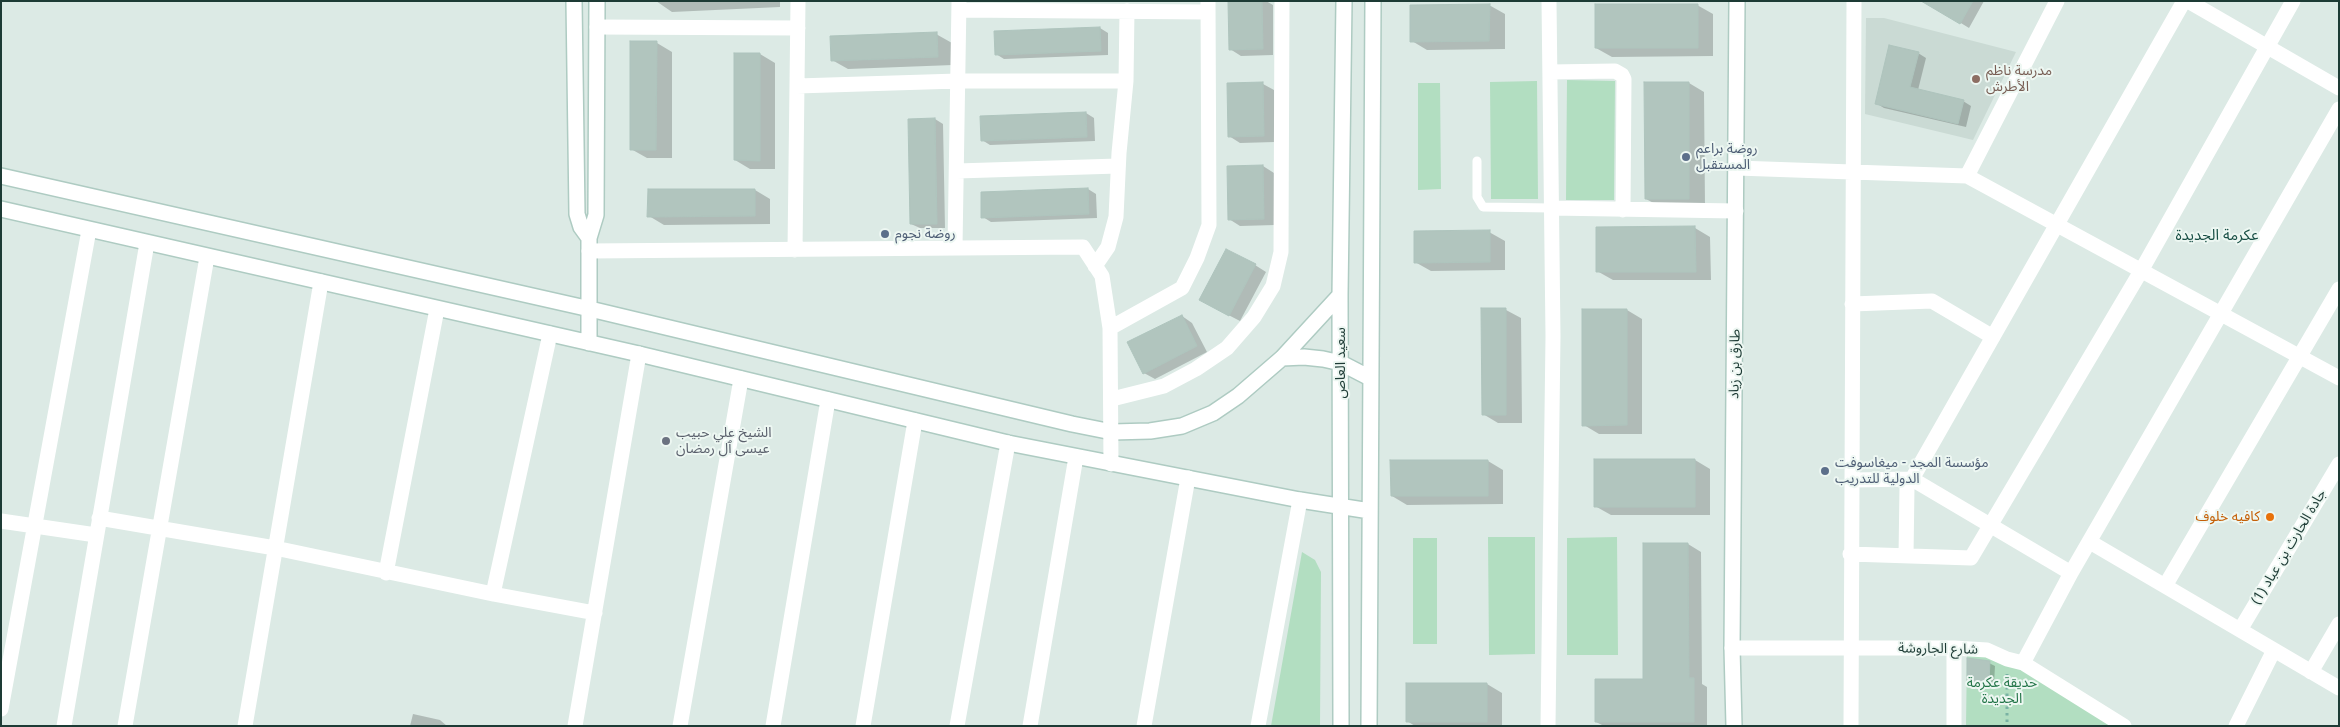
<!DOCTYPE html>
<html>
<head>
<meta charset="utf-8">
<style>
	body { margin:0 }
	#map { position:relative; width:2340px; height:727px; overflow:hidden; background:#dceae5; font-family:"Noto Sans",sans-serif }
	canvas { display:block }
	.frame { position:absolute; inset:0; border:2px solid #1d3b35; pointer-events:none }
</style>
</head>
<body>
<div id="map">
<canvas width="2340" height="727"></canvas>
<div class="frame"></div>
</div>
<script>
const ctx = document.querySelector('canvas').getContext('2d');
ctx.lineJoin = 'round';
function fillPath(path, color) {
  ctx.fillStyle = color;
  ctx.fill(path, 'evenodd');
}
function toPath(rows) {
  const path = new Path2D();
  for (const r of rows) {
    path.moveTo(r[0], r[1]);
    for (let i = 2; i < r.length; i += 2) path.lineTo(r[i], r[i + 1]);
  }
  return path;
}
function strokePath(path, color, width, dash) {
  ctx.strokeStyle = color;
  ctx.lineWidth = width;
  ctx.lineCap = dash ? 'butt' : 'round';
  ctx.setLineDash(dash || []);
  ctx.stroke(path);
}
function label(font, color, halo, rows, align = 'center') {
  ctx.font = font + ' "Noto Sans","Noto Sans Arabic",sans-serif';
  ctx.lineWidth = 4;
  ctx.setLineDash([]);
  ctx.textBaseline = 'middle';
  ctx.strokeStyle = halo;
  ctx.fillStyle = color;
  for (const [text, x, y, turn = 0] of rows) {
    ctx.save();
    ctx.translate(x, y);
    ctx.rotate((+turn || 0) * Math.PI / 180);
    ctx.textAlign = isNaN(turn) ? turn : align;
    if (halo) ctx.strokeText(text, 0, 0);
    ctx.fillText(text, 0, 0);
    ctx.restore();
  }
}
fillPath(toPath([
	[1866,18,1884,18,2016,52,1973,140,1865,114]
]), '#cadad4');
fillPath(toPath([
	[1567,80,1615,81,1614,200,1566,200],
	[1537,81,1538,199,1491,199,1490,82],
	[1418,83,1440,83,1441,189,1418,190],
	[1488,537,1535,537,1535,654,1489,655],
	[1617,537,1618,655,1567,655,1567,538],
	[1413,538,1437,538,1437,644,1413,644],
	[1302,552,1315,560,1321,572,1320,726,1271,726],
	[1987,650,2124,726,1966,726,1967,653]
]), '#b2dec1');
fillPath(toPath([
	[656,1,780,1,780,7,672,12],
	[1229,1,1266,1,1273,5,1273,55,1241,56,1230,49],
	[1925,1,1984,1,1969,28],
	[1489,5,1505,14,1505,49,1427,50,1412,41],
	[1697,5,1713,14,1713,56,1612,57,1596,48],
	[1100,28,1108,33,1108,55,1004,59,996,54],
	[936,34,952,43,953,65,848,69,832,60],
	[657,43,672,52,672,158,647,158,631,149],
	[1918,53,1926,58,1918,90,1963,101,1971,106,1966,127,1884,108,1876,103],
	[760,54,775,63,775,169,750,169,735,160],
	[1689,83,1704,92,1705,207,1661,207,1646,199],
	[1228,84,1263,84,1274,90,1275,142,1240,143,1229,136],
	[1086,113,1094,118,1095,141,990,145,982,140],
	[935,119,943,124,945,228,920,228,911,224],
	[1263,166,1274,173,1275,225,1240,226,1229,219,1228,167],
	[1088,189,1096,194,1097,218,991,222,983,217],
	[755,190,770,199,770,224,664,225,649,216],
	[1597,228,1695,228,1710,237,1711,280,1613,280,1597,271],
	[1489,232,1505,241,1505,270,1431,271,1415,262],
	[1255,265,1266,272,1240,321,1211,306],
	[1506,310,1521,318,1522,423,1498,423,1483,414],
	[1627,310,1642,319,1642,434,1599,434,1584,425],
	[1182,316,1192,323,1207,352,1155,379,1144,373],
	[1695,460,1710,469,1710,515,1611,515,1595,506],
	[1488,461,1503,470,1503,504,1407,505,1392,496],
	[1688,544,1701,552,1702,684,1707,687,1707,726,1604,726,1596,722,1644,680],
	[1989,663,1995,666,1994,684,1973,684,1968,681],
	[1487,684,1502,693,1502,726,1415,726,1407,721],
	[413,714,440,720,447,726,410,726]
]), '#0003');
const building = toPath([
	[1228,1,1262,1,1263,49,1229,50,1228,1],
	[1921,1,1973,1,1960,24,1921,1],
	[1490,4,1489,41,1410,42,1410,5,1490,4],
	[1595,4,1698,4,1698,48,1595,48,1595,4],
	[1100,27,1101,51,995,55,994,31,1100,27],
	[937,32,938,57,831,61,830,36,937,32],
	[630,41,657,41,656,150,630,150,630,41],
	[1889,45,1919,52,1910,87,1964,100,1958,124,1875,104,1889,45],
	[734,53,760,53,760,161,734,160,734,53],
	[1263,82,1264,136,1228,137,1227,83,1263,82],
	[1644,82,1689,82,1689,199,1645,199,1644,82],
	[1086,112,1087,137,981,141,980,116,1086,112],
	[935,118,937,224,910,224,908,119,935,118],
	[1263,165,1264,219,1228,220,1227,166,1263,165],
	[1088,188,1089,214,981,218,981,192,1088,188],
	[648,189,755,189,755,216,647,217,648,189],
	[1695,226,1696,272,1596,272,1596,227,1695,226],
	[1490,230,1490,262,1414,263,1414,231,1490,230],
	[1226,249,1256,264,1229,316,1199,300,1226,249],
	[1481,308,1506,308,1506,415,1482,415,1481,308],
	[1582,309,1627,309,1627,425,1582,426,1582,309],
	[1182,315,1197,346,1143,374,1127,342,1182,315],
	[1594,459,1695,459,1695,507,1594,507,1594,459],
	[1390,460,1488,460,1488,496,1391,496,1390,460],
	[1643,543,1688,543,1689,678,1694,678,1694,722,1595,722,1595,679,1643,679,1643,543],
	[1967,658,1990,661,1989,682,1967,682,1967,658],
	[1406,683,1487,683,1487,722,1406,722,1406,683]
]);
fillPath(building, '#b1c5be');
strokePath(building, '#aec4bd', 1);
const secondary = toPath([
	[574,1,577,214,581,227,589,238],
	[1,176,590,309,1072,424,1112,432,1150,431,1182,426,1213,413,1238,396,1282,358,1340,295],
	[1,209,639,354,1008,443,1300,500,1370,511],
	[589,343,589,238,596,215,597,1],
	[1282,358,1304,357,1323,359,1341,363,1370,378],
	[1341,726,1340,295,1344,1],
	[1369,726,1373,1],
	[1734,726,1732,648,1737,1]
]);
strokePath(secondary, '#aecbc2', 18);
strokePath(toPath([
	[2007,674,2007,726]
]), '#79b2a3', 3, [2.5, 4]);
strokePath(toPath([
	[1477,161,1477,197,1483,207,1551,208]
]), '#fff', 9);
strokePath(toPath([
	[2188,1,2339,88],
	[959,10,1208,12],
	[597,27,798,28],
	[1550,72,1615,71,1622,75,1624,79,1623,210],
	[1126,81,1127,11],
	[797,86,958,81,1126,81,1119,153,1116,217,1108,247,1095,266],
	[1737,168,1967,176,2339,378],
	[957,171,1118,166],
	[1967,176,2057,1],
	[1551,208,1736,211],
	[955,247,959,1],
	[795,250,798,1],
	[589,251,1083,247,1102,276,1110,328,1111,464],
	[1852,304,1932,301,1993,337],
	[1110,328,1182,288,1197,258,1209,225,1208,1],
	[1112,399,1164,386,1196,369,1227,348,1254,317,1273,286,1281,252,1282,1],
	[1853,480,1912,479,2184,1],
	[99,518,275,548,493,594,595,613],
	[1,521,96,535],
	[2090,542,2339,688],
	[1850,554,1971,558,2141,271,2293,1],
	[1906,556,1907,487,1912,479,2071,573],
	[386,573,437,309],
	[2165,586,2339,289],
	[493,594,550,334],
	[2240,630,2339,464],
	[1732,648,1954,648,1987,650,2007,659,2023,663,2124,726],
	[2023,663,2071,573,2339,109],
	[2311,672,2339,624],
	[1,709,89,230],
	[64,726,147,243],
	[125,726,207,257],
	[245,726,321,282],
	[575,726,639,354],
	[680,726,741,379],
	[773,726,828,400],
	[863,726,915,421],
	[957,726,1008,443],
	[1030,726,1076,457],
	[1144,726,1188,478],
	[1258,726,1300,500],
	[1548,726,1553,336,1549,1],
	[1851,726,1854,1],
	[1954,726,1954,648],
	[2236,726,2274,650]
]), '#fff', 15);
strokePath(secondary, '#fff', 15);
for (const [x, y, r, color] of [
	[1976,79,5,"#8d6e63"],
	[1686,157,5,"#5c6f8a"],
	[885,234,5,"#5c6f8a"],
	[666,441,5,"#6b7280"],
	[1825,471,5,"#5c6f8a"],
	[2270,517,5,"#e8710a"]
]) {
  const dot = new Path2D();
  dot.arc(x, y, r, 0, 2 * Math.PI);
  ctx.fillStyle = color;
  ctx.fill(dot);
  strokePath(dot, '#edf7f2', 2);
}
label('14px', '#785e54', '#edf7f2', [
	["مدرسة ناظم",1986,71],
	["الأطرش",1986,87]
], 'left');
label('14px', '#4e5e75', '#edf7f2', [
	["روضة براعم",1696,149],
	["المستقبل",1696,165],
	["روضة نجوم",895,234],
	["مؤسسة المجد - ميغاسوفت",1835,463],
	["الدولية للتدريب",1835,479]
], 'left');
label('14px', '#1d3b35', '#edf7f2', [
	["سعيد العاص",1341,363,-90],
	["طارق بن زياد",1735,364,-89],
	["جادة الحارث بن عباد (1)",2289,547,-59],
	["شارع الجاروشة",1938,649,1]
]);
label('14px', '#5b616d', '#edf7f2', [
	["الشيخ علي حبيب",676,433],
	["عيسى ٱل رمضان",676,449]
], 'left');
label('14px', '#c56008', '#edf7f2', [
	["كافيه خلوف",2260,517]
], 'right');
label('14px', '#237548', '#edf7f2', [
	["حديقة عكرمة",2002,683],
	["الجديدة",2002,699]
]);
label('15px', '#174e44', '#edf7f2', [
	["عكرمة الجديدة",2217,236]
]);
</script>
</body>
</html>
